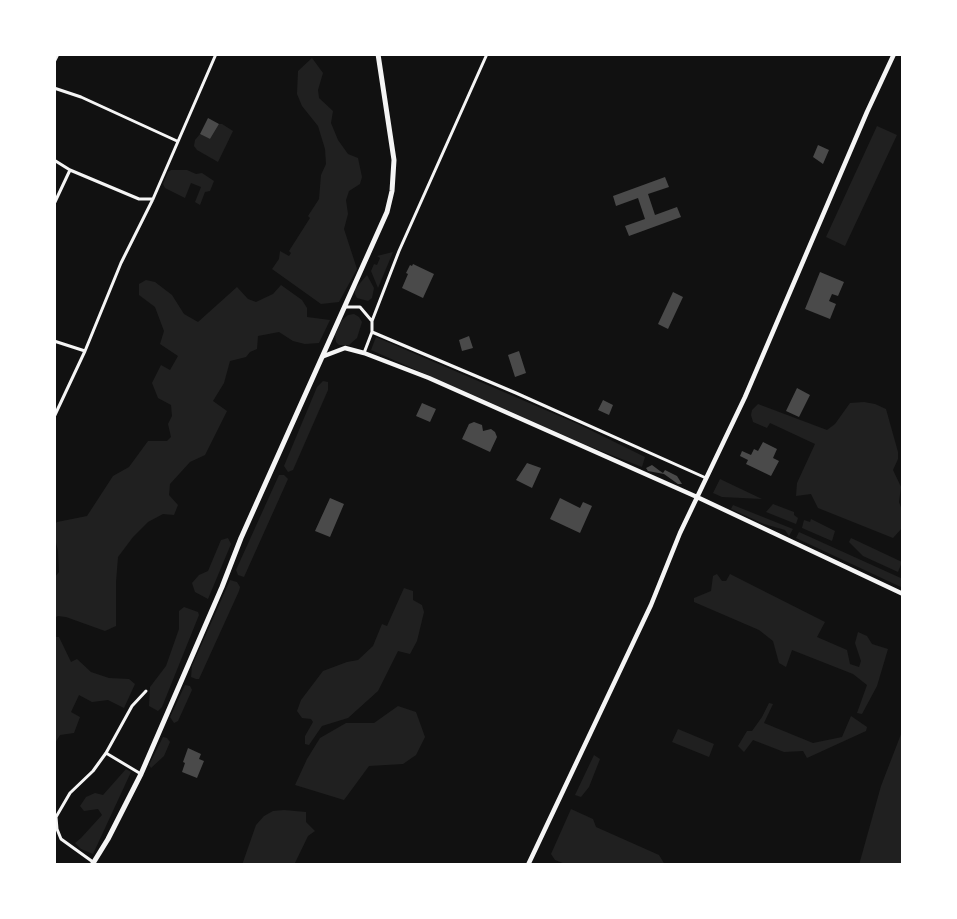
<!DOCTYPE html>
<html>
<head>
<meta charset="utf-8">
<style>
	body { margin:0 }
	#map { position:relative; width:957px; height:919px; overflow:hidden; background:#111; font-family:"Exo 2",sans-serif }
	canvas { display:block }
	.frame { position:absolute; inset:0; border:56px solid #fff; pointer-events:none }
</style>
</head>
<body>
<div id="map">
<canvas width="957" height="919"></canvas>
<div class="frame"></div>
</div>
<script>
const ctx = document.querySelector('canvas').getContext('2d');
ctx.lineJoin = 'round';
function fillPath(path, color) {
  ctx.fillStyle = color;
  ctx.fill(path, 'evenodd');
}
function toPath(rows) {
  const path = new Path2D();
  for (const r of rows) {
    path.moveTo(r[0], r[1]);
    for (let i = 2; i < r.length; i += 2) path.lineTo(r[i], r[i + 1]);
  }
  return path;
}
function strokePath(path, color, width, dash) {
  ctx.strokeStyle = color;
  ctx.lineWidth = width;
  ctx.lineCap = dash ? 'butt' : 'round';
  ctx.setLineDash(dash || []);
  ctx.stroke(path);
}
fillPath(toPath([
	[312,58,323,73,318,90,319,98,333,111,331,123,338,140,348,154,358,158,362,177,360,184,349,191,346,200,348,214,344,229,357,269,339,302,321,304,272,269,279,259,280,251,289,256,291,253,289,251,310,218,308,216,319,199,321,175,326,164,325,149,318,126,302,106,297,94,298,71],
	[219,124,222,124,233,131,218,162,197,150,194,146,195,140,200,134,210,139],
	[877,126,897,135,845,246,826,237],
	[171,170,187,170,196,174,202,173,214,181,210,191,205,192,200,205,195,202,201,187,191,183,185,198,165,188,163,184,168,172],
	[393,252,378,288,371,271,374,264,377,265,380,258,377,256],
	[367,275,374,288,372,298,368,301,357,298,355,294,355,289],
	[146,280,155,282,172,295,184,314,198,322,237,287,248,299,256,302,273,294,281,285,302,300,307,308,307,317,330,320,319,343,305,344,293,341,279,332,258,336,257,349,250,352,246,357,230,361,224,383,213,401,227,411,205,455,190,462,170,484,169,495,178,505,174,515,163,514,148,522,133,537,118,557,116,582,116,626,105,631,66,617,58,616,54,618,54,578,59,572,58,551,54,534,54,525,57,522,87,516,113,476,129,467,148,441,167,441,171,437,168,424,172,416,171,405,158,398,152,383,161,365,170,370,178,356,160,344,164,331,155,307,139,295,139,284],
	[354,314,359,317,362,322,357,338,349,345,339,345,336,342,335,335,342,320,348,315],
	[376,337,578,424,645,457,642,467,586,445,371,350],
	[323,381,328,382,328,390,293,470,288,472,284,466,317,387],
	[864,402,875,404,886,409,898,452,898,459,893,470,901,487,899,502,903,513,903,527,893,538,818,508,811,494,796,496,797,483,815,444,770,423,767,428,753,422,751,415,752,410,758,404,827,430,835,424,850,403],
	[279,475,284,475,288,479,244,577,238,575,236,570],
	[720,479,762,499,722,497,713,493],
	[773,504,794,512,794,515,798,518,796,524,766,512],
	[733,505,793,529,789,536,785,530,764,524,731,509],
	[811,519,835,531,832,541,802,528,804,520,810,522],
	[799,532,903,579,903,588,796,538],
	[228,538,231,544,208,599,195,592,192,583,199,575,208,571,221,540],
	[851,538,902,562,898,572,863,556,849,542],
	[717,574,722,581,726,581,730,574,825,622,817,637,847,650,850,664,859,667,861,661,855,643,858,632,867,636,872,644,888,649,877,686,862,714,857,713,867,685,853,674,792,650,786,667,779,663,773,641,759,630,694,602,694,598,711,591,713,576],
	[230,580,237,582,240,587,239,591,199,679,196,679,191,677,192,666],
	[404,588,413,591,413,600,422,605,424,612,417,641,410,654,398,651,378,691,348,718,322,726,309,745,305,744,305,736,313,722,311,719,302,718,297,711,301,700,323,671,347,662,358,660,373,646,382,624,387,626],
	[184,607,198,612,199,615,162,707,158,711,149,706,150,687,166,666,179,629,179,611],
	[54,637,59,637,71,662,77,659,91,672,109,678,129,679,135,684,124,708,108,700,92,702,79,695,71,712,80,717,74,733,60,735,54,745],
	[185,685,190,686,192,690,178,721,174,723,170,717],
	[769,703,773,704,764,723,813,743,842,737,851,716,867,727,866,731,807,758,803,751,784,752,753,740,744,752,738,746,747,731,752,731,762,717],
	[398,706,416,712,425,737,416,755,403,764,369,766,344,800,295,785,307,759,320,738,346,723,374,723],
	[678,729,714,744,709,757,672,742],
	[903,729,903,865,859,865,881,786],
	[163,737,167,738,170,742,164,756,151,768,149,765],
	[594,755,600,759,589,787,581,797,575,795],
	[126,769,131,772,93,854,81,849,75,843,81,838,102,815,98,809,84,811,80,806,86,797,95,793,103,795],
	[571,809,593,819,596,827,659,855,665,865,568,865,555,860,551,854],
	[284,810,306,812,306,822,315,831,308,836,294,865,242,865,256,825,264,816,273,811]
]), '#202020');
fillPath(toPath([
	[208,118,219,124,210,139,200,134],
	[818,145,829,150,823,164,813,157],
	[665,177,669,187,648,194,655,215,677,207,681,217,629,236,625,226,645,219,638,198,616,206,613,196],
	[413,264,434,274,423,298,402,288,408,274,406,273,410,265,412,266],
	[820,272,844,282,838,296,832,294,829,301,836,304,830,319,805,309],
	[673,292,683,297,668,329,658,324],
	[469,336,473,348,462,351,459,340],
	[519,351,526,373,515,377,508,355],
	[797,388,810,395,799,417,786,411],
	[603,400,613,405,609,415,598,410],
	[422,403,436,409,430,422,416,416],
	[474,422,482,425,483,431,491,429,495,432,497,437,490,452,462,439,469,424],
	[763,442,777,449,773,458,779,461,771,476,746,464,748,460,740,456,742,451,751,455,754,449,758,451],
	[527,463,541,468,532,488,516,480],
	[652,465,660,471,663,473,665,470,677,476,682,484,678,484,664,474,648,471,646,468],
	[330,498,344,504,330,537,315,531],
	[560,498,580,508,583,502,592,506,580,533,550,519],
	[188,748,201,754,199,759,204,761,197,778,182,772,185,763,183,762]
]), '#4a4a4a');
strokePath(toPath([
	[54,62,58,54],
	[54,88,81,97,177,141],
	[54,160,70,170,139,199,153,199],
	[54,204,70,170],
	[346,307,360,307,371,320],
	[372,332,516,393,706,478],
	[54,341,85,351],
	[364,353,372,332,372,321,399,251,487,54],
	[54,417,85,351,121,263,153,199,216,54],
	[106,753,141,774],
	[93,862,61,839,57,829,56,817,70,793,93,771,106,753,132,706,146,691]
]), '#f5f5f5', 3);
strokePath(toPath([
	[324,356,345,348,364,353,429,378,697,497,903,594],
	[528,865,651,605,680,533,745,397,867,112,894,54]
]), '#f5f5f5', 4.5);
strokePath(toPath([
	[92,865,108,839,141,774,222,587,241,538,387,212,392,191,394,160,378,54]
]), '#f5f5f5', 5);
</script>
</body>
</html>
